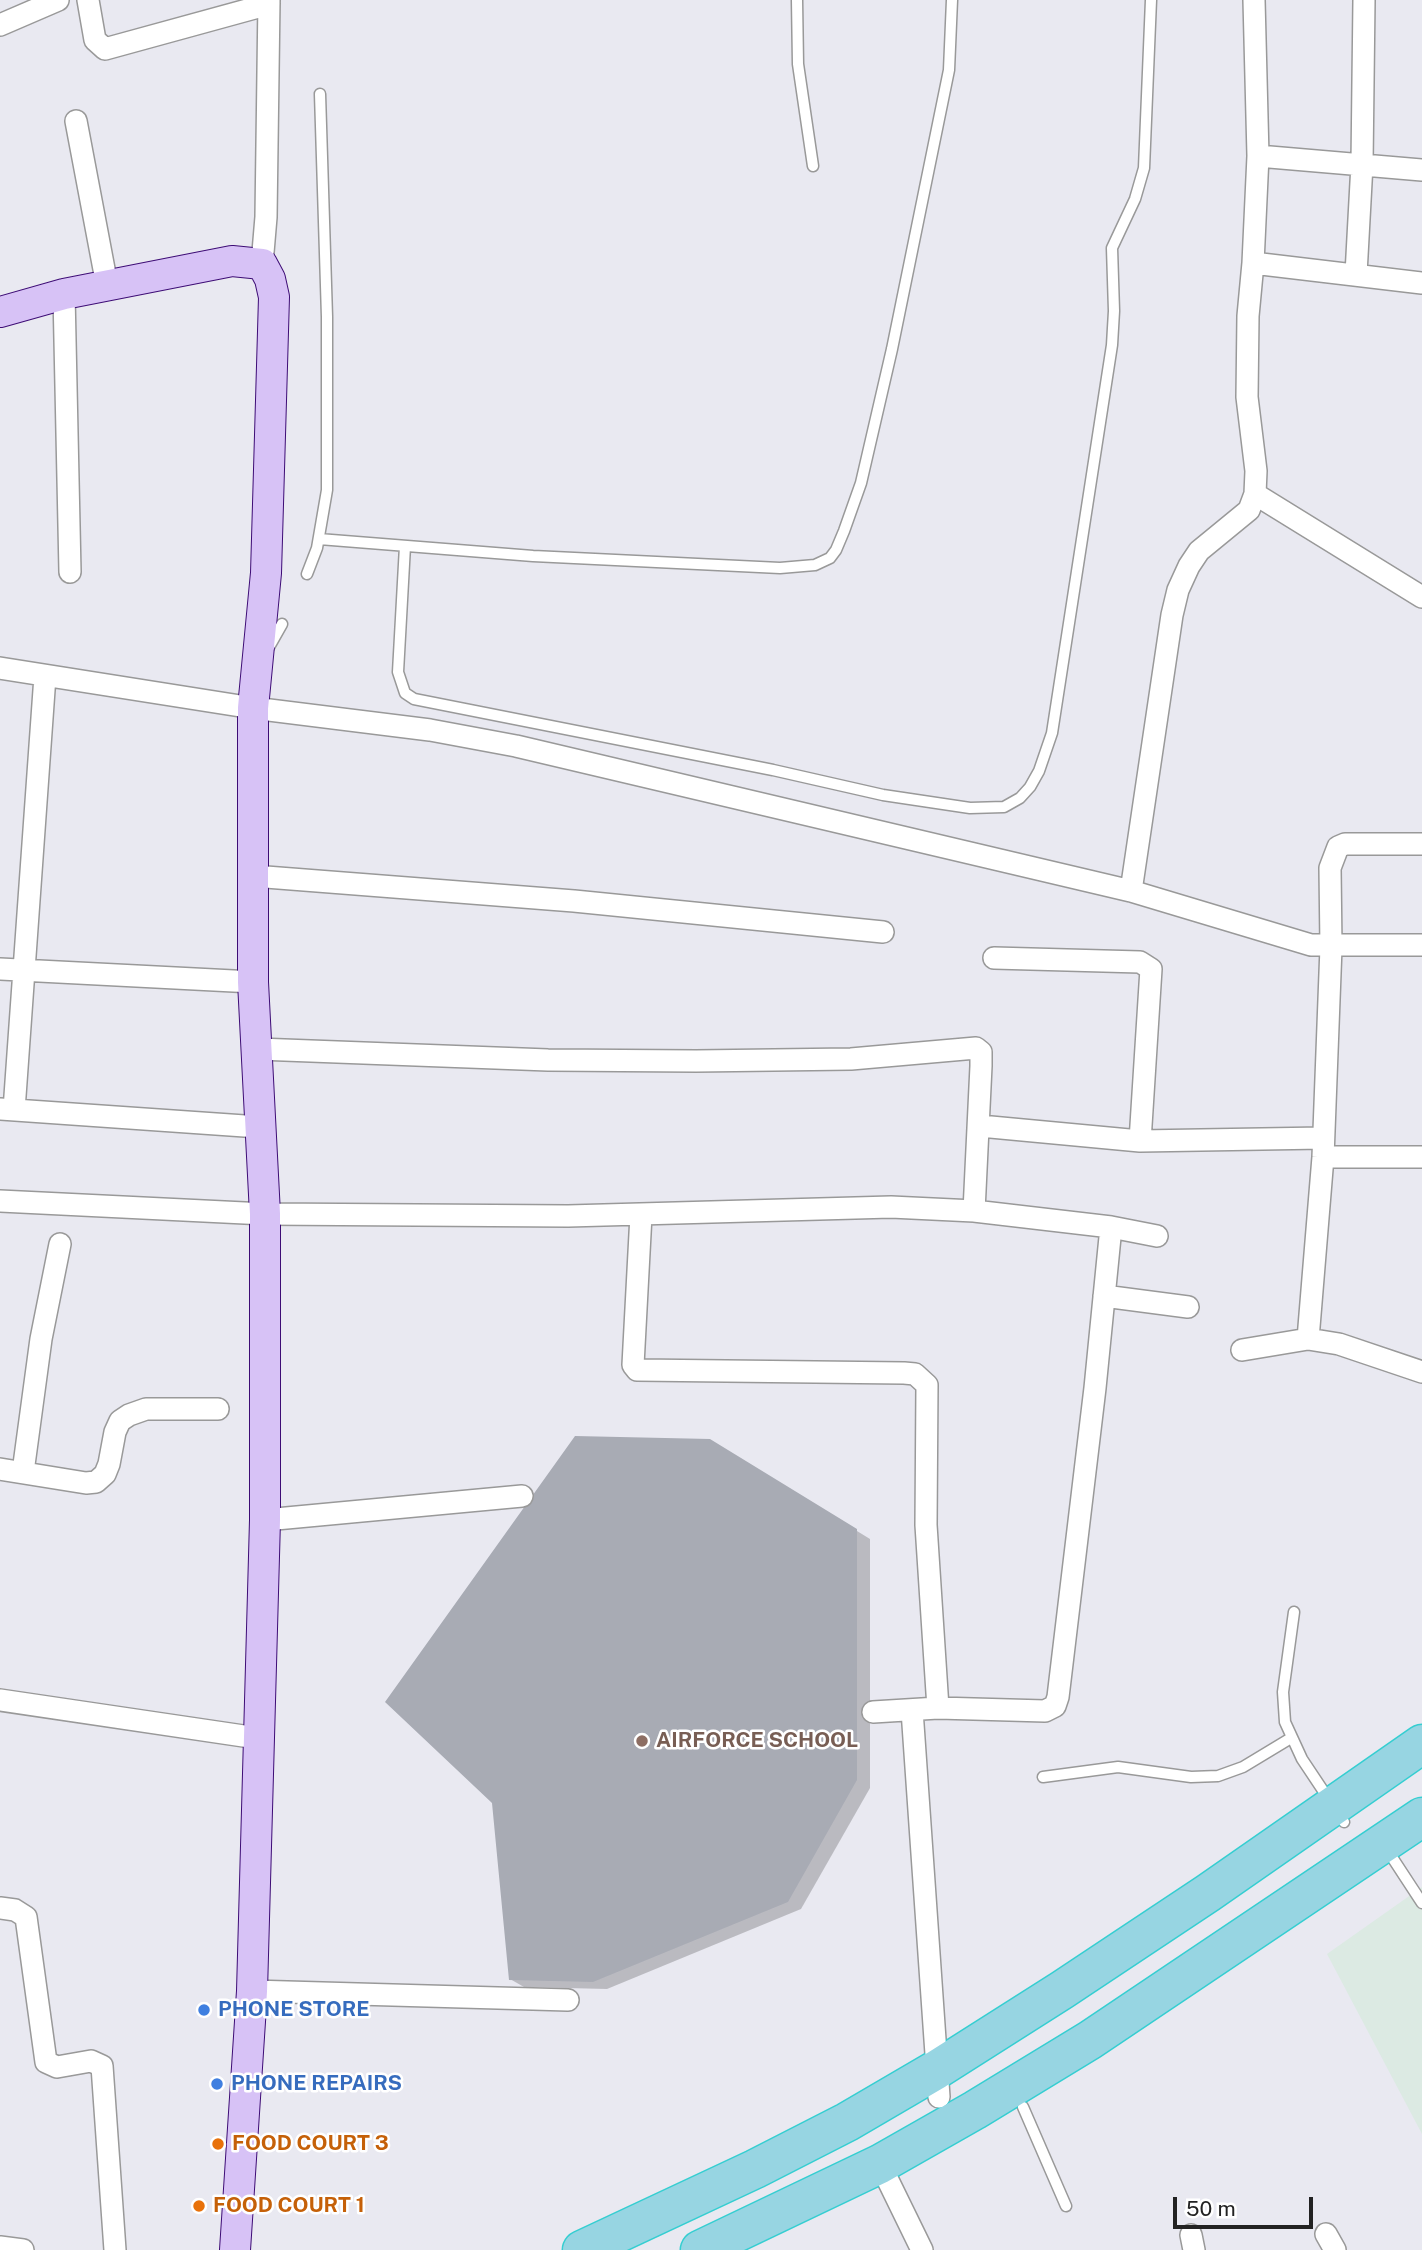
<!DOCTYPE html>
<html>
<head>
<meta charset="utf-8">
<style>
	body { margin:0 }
	#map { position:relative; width:1422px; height:2250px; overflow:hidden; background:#e9e9f1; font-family:"Public Sans",sans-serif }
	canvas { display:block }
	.scale { position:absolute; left:1173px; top:2197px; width:140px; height:32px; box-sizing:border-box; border:4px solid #222; border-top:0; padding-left:9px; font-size:21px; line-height:24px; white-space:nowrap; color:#222; -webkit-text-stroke:5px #fff; paint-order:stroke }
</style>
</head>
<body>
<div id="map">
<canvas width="1422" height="2250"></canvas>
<div class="scale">50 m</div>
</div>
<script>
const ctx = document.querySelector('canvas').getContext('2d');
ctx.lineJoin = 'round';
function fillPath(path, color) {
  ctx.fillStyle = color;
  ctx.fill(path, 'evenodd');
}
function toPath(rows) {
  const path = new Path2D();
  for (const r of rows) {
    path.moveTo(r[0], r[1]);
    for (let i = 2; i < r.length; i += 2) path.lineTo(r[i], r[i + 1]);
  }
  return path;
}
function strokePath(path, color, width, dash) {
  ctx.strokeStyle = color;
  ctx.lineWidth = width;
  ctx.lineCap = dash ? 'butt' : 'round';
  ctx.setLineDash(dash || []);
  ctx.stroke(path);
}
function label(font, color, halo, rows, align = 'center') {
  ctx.font = font + ' "Public Sans",sans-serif';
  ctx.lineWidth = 5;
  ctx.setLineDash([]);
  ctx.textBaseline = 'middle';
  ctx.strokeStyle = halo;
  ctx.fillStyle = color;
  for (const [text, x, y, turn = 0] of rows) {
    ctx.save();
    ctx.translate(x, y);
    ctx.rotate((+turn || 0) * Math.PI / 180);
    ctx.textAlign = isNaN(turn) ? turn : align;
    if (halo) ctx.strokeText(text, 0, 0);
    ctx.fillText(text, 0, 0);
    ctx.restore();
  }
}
fillPath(toPath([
	[1422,1887,1422,2134,1327,1954]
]), '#dceae3');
fillPath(toPath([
	[724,1449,870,1539,870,1788,801,1909,607,1989,524,1987,510,1979]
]), '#0003');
fillPath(toPath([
	[575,1436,710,1439,857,1529,857,1780,788,1902,593,1982,509,1980,492,1803,385,1702]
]), '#a8abb4');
const lane = toPath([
	[797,0,798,64,813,166],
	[319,539,533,556,780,568,815,565,830,558,836,550,844,531,861,483,892,349,949,70,952,0],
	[405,546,398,672,405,693,414,699,773,770,883,795,970,808,1004,807,1020,798,1030,787,1039,771,1052,733,1112,345,1114,311,1112,248,1135,199,1144,168,1151,0],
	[307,574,317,548,327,490,327,317,320,94],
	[269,647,282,624],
	[1294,1612,1283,1692,1285,1722,1302,1759,1344,1822],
	[1043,1777,1118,1767,1191,1777,1218,1776,1243,1767,1291,1738],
	[1386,1848,1422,1903],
	[1023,2107,1066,2206]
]);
const street = toPath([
	[88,0,95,40,105,49,269,4],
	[0,25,58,0],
	[76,121,107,285],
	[1258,156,1422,170],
	[1253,263,1422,283],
	[262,264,266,217,269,0],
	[1356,274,1362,164,1364,0],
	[64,294,70,572],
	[1255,494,1422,597],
	[0,668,253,708,430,730,516,746,1131,891,1311,945,1422,945],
	[253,876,574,901,883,932],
	[1131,891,1172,615,1178,590,1189,566,1199,551,1249,510,1255,494,1256,471,1247,397,1248,316,1253,263,1258,156,1254,0],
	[994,958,1140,962,1151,969,1140,1141],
	[0,969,253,982],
	[258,1049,548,1060,696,1061,851,1059,976,1048,981,1052,981,1066,974,1211],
	[0,1109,259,1127],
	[14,1110,45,676],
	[980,1126,1140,1141,1323,1138],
	[1323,1157,1422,1157],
	[0,1201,265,1214,568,1216,891,1207,974,1211,1111,1227,1157,1236],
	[641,1215,633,1365,637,1370,904,1373,915,1374,927,1385,926,1525,938,1708],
	[1104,1296,1188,1307],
	[1308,1339,1323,1157,1331,947,1330,868,1338,847,1345,844,1422,844],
	[1242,1350,1308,1339,1339,1344,1422,1372],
	[0,1469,86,1483,96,1482,105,1474,109,1464,115,1432,120,1421,129,1415,146,1409,218,1409],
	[23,1472,41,1339,60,1244],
	[265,1520,522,1496],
	[0,1700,257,1738],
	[912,1710,939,2097],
	[873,1712,938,1708,1045,1711,1055,1706,1058,1697,1095,1388,1111,1227],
	[0,1908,15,1910,26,1917,46,2062,57,2067,91,2061,102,2066,115,2250],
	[252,1991,568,2000],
	[880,2164,922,2250],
	[1326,2234,1335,2250],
	[1191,2235,1194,2250],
	[0,2247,23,2250]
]);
const secondary = toPath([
	[0,312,64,294,232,261,262,264,270,279,274,297,266,573,253,708,253,982,265,1214,265,1520,252,1991,235,2250]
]);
const highway = toPath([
	[582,2250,755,2169,847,2122,936,2070,1062,1990,1208,1893,1422,1744],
	[700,2250,880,2164,975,2110,1090,2040,1422,1817]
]);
strokePath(lane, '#999', 13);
strokePath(street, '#999', 24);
strokePath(secondary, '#3d0c75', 32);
strokePath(highway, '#35ced1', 41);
strokePath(lane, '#fff', 10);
strokePath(street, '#fff', 21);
strokePath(secondary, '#d7c2f6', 30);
strokePath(highway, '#97d5e2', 38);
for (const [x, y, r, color] of [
	[642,1741,7,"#8d6e63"],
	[204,2010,7,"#3f7fe0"],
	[217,2084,7,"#3f7fe0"],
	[218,2144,7,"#e8710a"],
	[199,2206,7,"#e8710a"]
]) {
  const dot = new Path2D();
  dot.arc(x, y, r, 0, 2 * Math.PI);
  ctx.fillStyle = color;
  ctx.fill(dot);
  strokePath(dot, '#fff', 2.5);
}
label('bold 21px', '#785e54', '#fff', [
	["AIRFORCE SCHOOL",656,1741]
], 'left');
label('bold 21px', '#366cbe', '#fff', [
	["PHONE STORE",218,2010],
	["PHONE REPAIRS",231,2084]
], 'left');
label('bold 21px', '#c56008', '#fff', [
	["FOOD COURT 3",232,2144],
	["FOOD COURT 1",213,2206]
], 'left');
</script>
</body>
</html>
